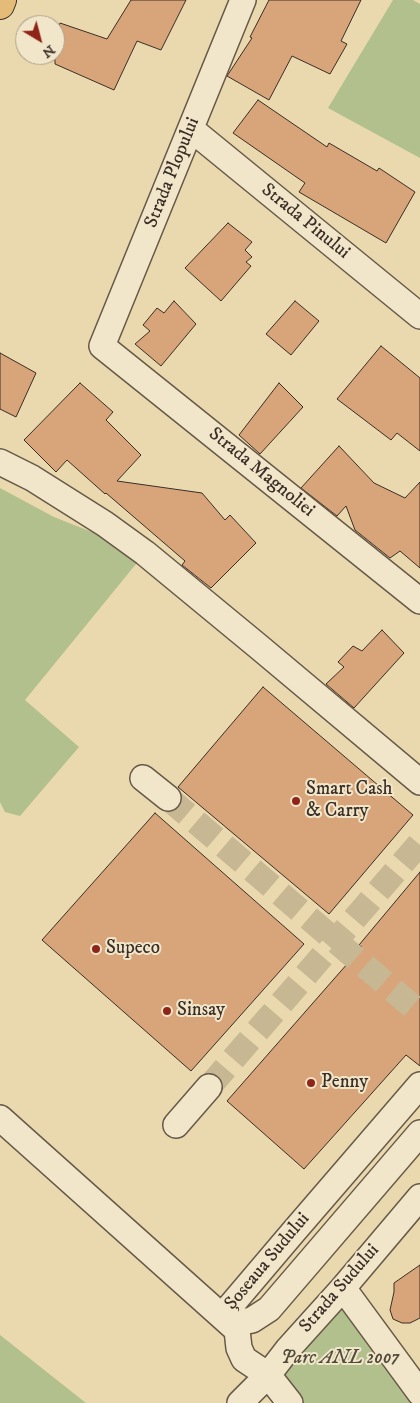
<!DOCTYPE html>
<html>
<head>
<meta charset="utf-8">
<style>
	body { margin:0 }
	#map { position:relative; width:420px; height:1403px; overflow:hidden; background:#ead9ae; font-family:"IM FELL DW Pica",serif }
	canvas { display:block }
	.north { position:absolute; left:15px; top:15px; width:50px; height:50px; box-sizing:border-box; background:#f1e6ca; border:1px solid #a89c88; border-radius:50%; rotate:143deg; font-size:14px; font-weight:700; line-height:20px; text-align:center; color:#3a2e26 }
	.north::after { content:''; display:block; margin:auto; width:18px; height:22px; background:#8f2418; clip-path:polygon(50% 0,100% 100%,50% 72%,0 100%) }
</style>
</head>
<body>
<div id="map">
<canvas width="420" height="1403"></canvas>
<div class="north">N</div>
</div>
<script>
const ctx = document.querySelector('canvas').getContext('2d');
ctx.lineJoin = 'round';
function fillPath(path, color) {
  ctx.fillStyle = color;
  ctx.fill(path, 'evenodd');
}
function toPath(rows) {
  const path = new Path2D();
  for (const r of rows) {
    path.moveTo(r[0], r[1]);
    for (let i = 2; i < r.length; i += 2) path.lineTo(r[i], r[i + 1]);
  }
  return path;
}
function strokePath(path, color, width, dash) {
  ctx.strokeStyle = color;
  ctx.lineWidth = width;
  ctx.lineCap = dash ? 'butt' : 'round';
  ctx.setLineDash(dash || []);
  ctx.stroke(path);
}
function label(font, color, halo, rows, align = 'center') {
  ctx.font = font + ' "IM FELL DW Pica",serif';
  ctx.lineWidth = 4;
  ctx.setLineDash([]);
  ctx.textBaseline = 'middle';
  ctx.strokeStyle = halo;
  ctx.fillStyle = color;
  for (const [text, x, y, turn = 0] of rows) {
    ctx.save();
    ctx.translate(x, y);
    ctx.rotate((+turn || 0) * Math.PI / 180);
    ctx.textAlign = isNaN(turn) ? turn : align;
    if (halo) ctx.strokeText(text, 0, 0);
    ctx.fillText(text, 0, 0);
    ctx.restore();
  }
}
fillPath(toPath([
	[393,0,413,0,420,4,420,158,328,108],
	[0,488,54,517,145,553,25,700,79,747,20,816,5,812,0,802],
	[343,1288,420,1403,289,1403,268,1375],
	[0,1335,86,1403,0,1403]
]), '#b2c08e');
const building = toPath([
	[131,0,186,0,161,50,137,41,114,90,55,64,55,37,60,23,107,39,131,0],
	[269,0,361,0,341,41,347,44,330,74,292,56,269,100,227,76,252,38,250,37,269,0],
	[258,100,327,147,329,143,377,171,379,168,415,192,386,243,299,192,305,183,233,133,258,100],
	[228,223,252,242,245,250,252,257,246,262,251,266,221,301,185,268,228,223],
	[174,301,196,324,161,366,135,344,150,331,143,325,157,308,164,313,174,301],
	[295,301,319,321,291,355,266,334,295,301],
	[381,346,420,378,420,451,397,433,391,440,337,399,381,346],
	[0,353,36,373,16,417,0,409,0,353],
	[80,383,113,412,106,420,141,455,117,481,202,493,225,520,230,515,256,543,211,588,182,565,185,561,106,493,105,494,67,460,56,472,24,440,80,383],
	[279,383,303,407,260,454,239,435,279,383],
	[339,446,374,483,405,498,420,482,420,568,400,551,390,558,355,530,346,506,337,516,301,488,339,446],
	[382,630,404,653,354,708,326,684,344,667,338,662,353,646,362,651,382,630],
	[263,687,413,815,329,914,178,787,263,687],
	[155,813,304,944,191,1071,42,940,155,813],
	[420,872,420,1066,406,1055,304,1169,227,1101,362,947,359,945,420,872],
	[420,1265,420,1318,410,1323,402,1323,393,1319,390,1310,394,1292,394,1283,420,1265]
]);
fillPath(building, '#d8a57a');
strokePath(building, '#3a2e26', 1);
strokePath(toPath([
	[168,798,420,1013],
	[209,1087,420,843]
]), '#c7b793', 25, [25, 12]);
const minor = toPath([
	[243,0,102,346,420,601],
	[191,129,420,316],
	[0,462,32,478,105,524,145,553,259,647,420,782],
	[143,778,168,798],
	[0,1118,237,1330,239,1348,244,1359,268,1375,290,1403],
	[176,1125,209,1087],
	[343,1288,420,1393],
	[222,1316,295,1230,420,1085],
	[222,1316,237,1323,252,1320,269,1309,420,1133],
	[240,1403,268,1375,288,1349,343,1288,420,1197]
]);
const highway = toPath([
	[0,5,2,0]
]);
strokePath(minor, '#665948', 28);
strokePath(highway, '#3a2e26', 30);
strokePath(minor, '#f1e6ca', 25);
strokePath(highway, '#e5bc77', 28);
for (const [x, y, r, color] of [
	[296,801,5,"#8f2418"],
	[96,949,5,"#8f2418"],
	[167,1011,5,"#8f2418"],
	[311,1083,5,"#8f2418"]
]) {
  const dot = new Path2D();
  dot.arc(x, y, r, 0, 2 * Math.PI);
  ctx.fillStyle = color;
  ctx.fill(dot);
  strokePath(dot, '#f1e6ca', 2);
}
label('19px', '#3a2e26', '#f1e6ca', [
	["Strada Plopului",173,173,-68],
	["Strada Pinului",305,222,39],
	["Strada Magnoliei",261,473,39],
	["Șoseaua Sudului",268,1262,-50],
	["Strada Sudului",340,1289,-49]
]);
label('19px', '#3a2e26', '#f1e6ca', [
	["Smart Cash",306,790],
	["& Carry",306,812],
	["Supeco",106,949],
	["Sinsay",177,1011],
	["Penny",321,1083]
], 'left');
label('italic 19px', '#524b3b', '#f1e6ca', [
	["Parc ANL 2007",340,1359]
]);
</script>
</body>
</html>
